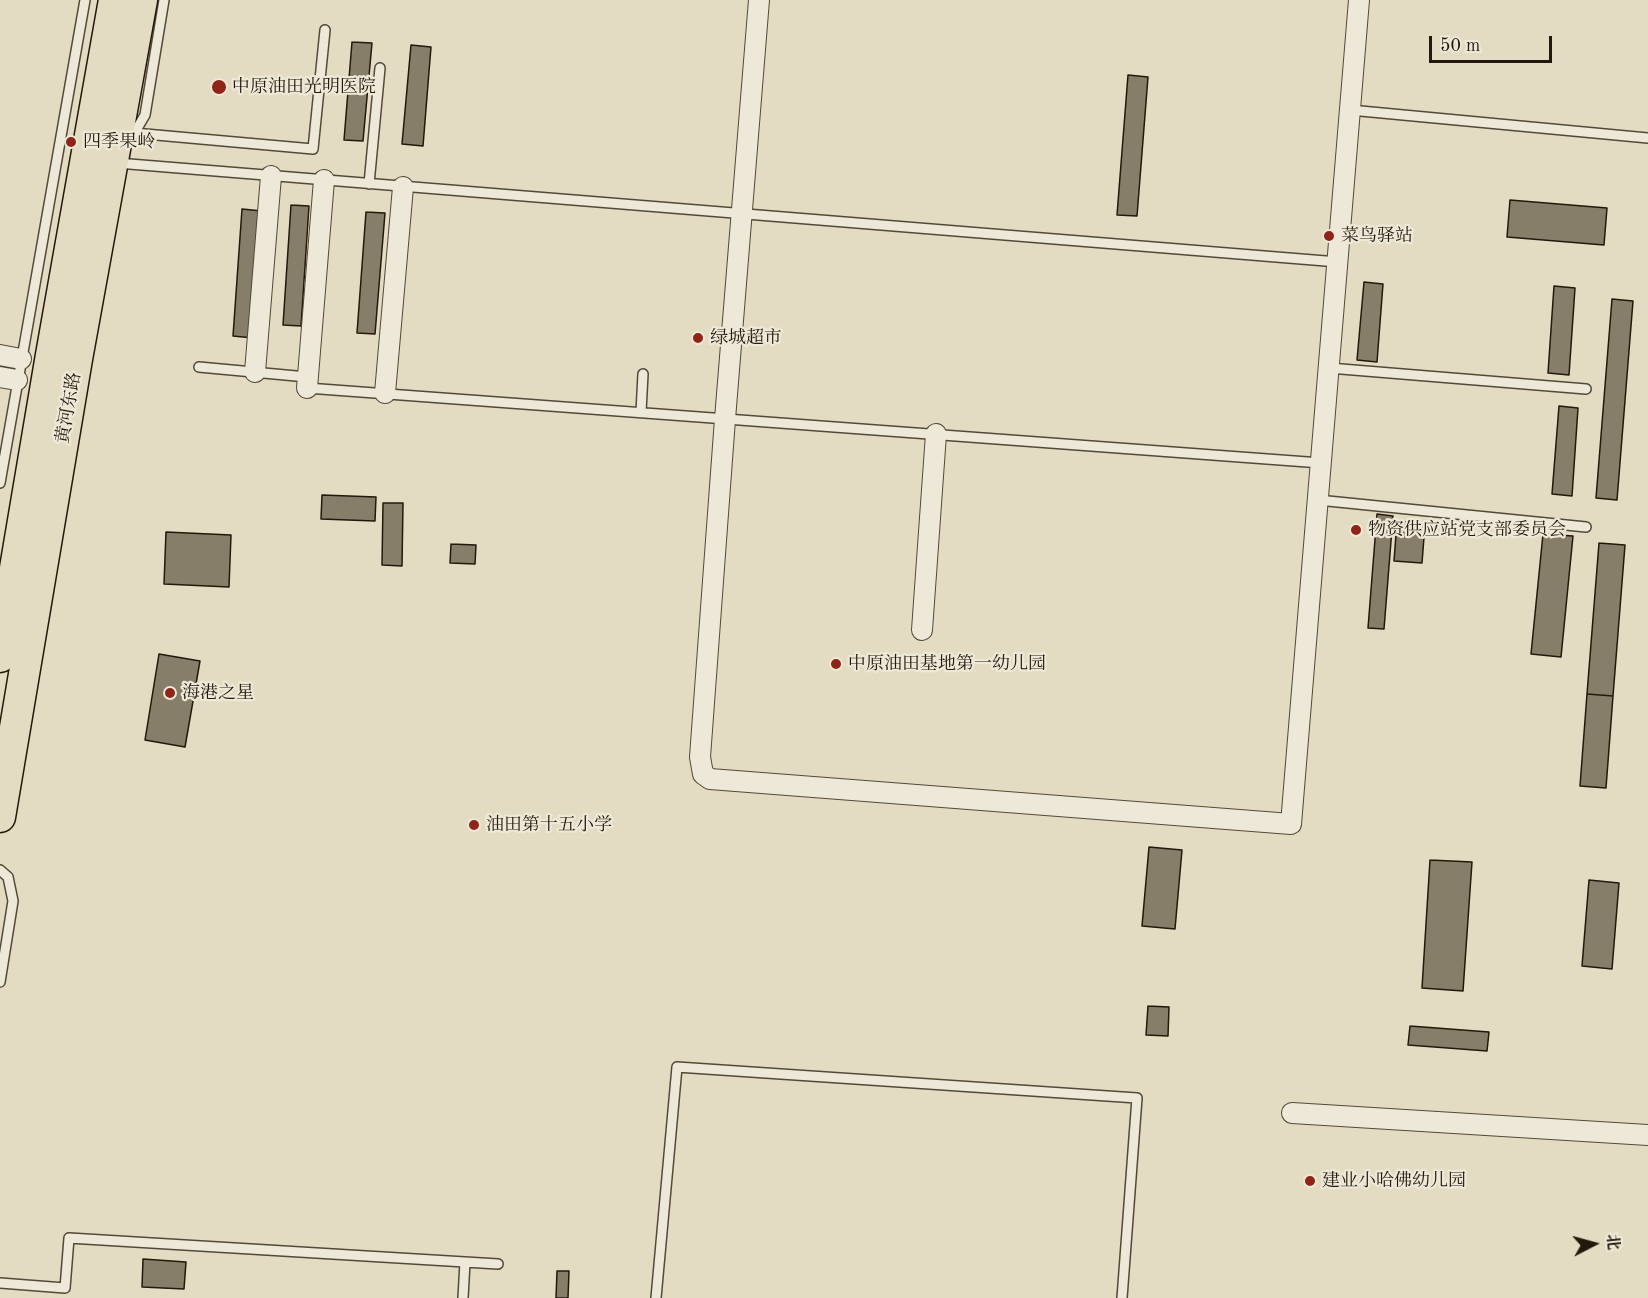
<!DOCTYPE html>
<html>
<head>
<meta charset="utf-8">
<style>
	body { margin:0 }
	#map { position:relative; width:1648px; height:1298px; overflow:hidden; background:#e4dcc2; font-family:"Old Standard TT","Noto Serif SC",serif }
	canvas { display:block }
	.north { position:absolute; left:1564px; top:1214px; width:60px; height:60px; -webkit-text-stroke:4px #ede8d7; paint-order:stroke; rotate:84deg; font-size:16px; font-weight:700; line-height:24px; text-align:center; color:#23180b }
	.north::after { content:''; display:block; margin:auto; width:21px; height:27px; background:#23180b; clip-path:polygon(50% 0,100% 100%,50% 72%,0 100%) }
	.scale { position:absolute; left:1429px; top:36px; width:123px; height:27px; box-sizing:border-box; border:3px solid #23180b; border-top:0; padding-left:8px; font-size:18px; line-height:21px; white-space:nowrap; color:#23180b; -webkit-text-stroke:4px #ede8d7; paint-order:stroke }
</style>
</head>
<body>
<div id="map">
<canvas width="1648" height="1298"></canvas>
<div class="north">北</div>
<div class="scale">50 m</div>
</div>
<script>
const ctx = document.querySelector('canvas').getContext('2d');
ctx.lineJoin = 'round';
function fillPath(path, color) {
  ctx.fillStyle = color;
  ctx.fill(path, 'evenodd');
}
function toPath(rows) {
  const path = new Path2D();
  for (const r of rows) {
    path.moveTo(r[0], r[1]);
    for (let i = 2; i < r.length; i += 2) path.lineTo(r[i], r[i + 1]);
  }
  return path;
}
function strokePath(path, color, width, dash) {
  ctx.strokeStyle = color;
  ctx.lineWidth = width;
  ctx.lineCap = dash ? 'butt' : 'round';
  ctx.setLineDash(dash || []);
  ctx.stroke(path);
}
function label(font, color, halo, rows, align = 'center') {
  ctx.font = font + ' "Old Standard TT","Noto Serif SC",serif';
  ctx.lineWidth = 4.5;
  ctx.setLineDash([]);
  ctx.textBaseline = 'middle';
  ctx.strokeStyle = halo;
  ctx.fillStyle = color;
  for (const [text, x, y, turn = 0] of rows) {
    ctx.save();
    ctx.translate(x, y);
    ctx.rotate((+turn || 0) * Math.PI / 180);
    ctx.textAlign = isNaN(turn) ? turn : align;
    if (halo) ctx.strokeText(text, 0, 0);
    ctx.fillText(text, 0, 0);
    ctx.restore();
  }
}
const building = toPath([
	[352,42,372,43,363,141,344,140,352,42],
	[411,45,431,47,423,146,402,144,411,45],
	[1128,75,1148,77,1137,216,1117,215,1128,75],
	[1510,200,1607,208,1604,245,1507,237,1510,200],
	[291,205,309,206,301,326,283,325,291,205],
	[242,209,262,211,253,338,233,336,242,209],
	[366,212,385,213,375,334,357,333,366,212],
	[1364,282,1383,284,1377,362,1357,360,1364,282],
	[1554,286,1575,288,1569,375,1548,373,1554,286],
	[1612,299,1633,301,1617,500,1596,498,1612,299],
	[1559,406,1578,408,1572,496,1552,494,1559,406],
	[322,495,376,497,375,521,321,519,322,495],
	[383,503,403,503,402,566,382,565,383,503],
	[1377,514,1393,516,1384,629,1368,628,1377,514],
	[1397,521,1425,524,1422,563,1394,561,1397,521],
	[166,532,231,535,229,587,164,584,166,532],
	[1543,534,1573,536,1561,657,1531,654,1543,534],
	[1599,543,1625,545,1613,696,1587,694,1599,543],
	[451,544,476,545,475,564,450,563,451,544],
	[159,654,200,661,185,747,145,740,159,654],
	[1587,694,1613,696,1606,788,1580,786,1587,694],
	[1149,847,1182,850,1175,929,1142,926,1149,847],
	[1430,860,1472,862,1463,991,1422,988,1430,860],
	[1589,880,1619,883,1612,969,1582,966,1589,880],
	[1148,1006,1169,1007,1168,1036,1146,1035,1148,1006],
	[1410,1026,1489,1032,1487,1051,1408,1045,1410,1026],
	[143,1259,186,1262,184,1289,142,1287,143,1259],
	[557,1271,569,1271,568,1298,556,1298,557,1271]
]);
fillPath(building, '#877e6a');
strokePath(building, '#23180b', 1.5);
const lane = toPath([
	[1350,110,1648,138],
	[134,133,313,149,325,30],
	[132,137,145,115,164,0],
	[117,163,1338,262],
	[369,184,380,68],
	[199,367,307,377],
	[1329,368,1586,389],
	[307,388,1321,463],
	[641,412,643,374],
	[0,483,85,0],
	[1318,500,1586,527],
	[0,870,8,877,13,901,0,982],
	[0,1283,65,1288,69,1238,498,1264],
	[463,1298,465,1262],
	[656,1298,677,1067,1137,1098,1122,1298]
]);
const street = toPath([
	[759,0,725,419,700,757,703,774,710,779,1291,824,1359,0],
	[0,355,21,359],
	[255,372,271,176],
	[0,377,17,380],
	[307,388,324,180],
	[385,393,403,187],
	[922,630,936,434],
	[1292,1113,1648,1135]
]);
const primary = toPath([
	[0,657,51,355,114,0],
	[0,817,77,359,142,0]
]);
strokePath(lane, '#534939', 12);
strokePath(street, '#534939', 22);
strokePath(primary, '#23180b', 33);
strokePath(lane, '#ede8d7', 9);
strokePath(street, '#ede8d7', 20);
strokePath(primary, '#e4dcc2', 30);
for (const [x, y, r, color] of [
	[219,87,8,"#8f2418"],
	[71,142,6,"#8f2418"],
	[1329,236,6,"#8f2418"],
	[698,338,6,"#8f2418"],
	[1356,530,6,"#8f2418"],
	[836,664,6,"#8f2418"],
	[170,693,6,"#8f2418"],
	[474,825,6,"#8f2418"],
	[1310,1181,6,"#8f2418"]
]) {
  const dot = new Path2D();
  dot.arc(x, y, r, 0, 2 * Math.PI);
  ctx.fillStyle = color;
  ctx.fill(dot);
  strokePath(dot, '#ede8d7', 2);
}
label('18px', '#23180b', '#ede8d7', [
	["中原油田光明医院",232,87],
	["四季果岭",83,142],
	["菜鸟驿站",1341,236],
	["绿城超市",710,338],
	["物资供应站党支部委员会",1368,530],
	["中原油田基地第一幼儿园",848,664],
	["海港之星",182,693],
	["油田第十五小学",486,825],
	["建业小哈佛幼儿园",1322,1181]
], 'left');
label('18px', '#23180b', '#ede8d7', [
	["黄河东路",69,408,-80]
]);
</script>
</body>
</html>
